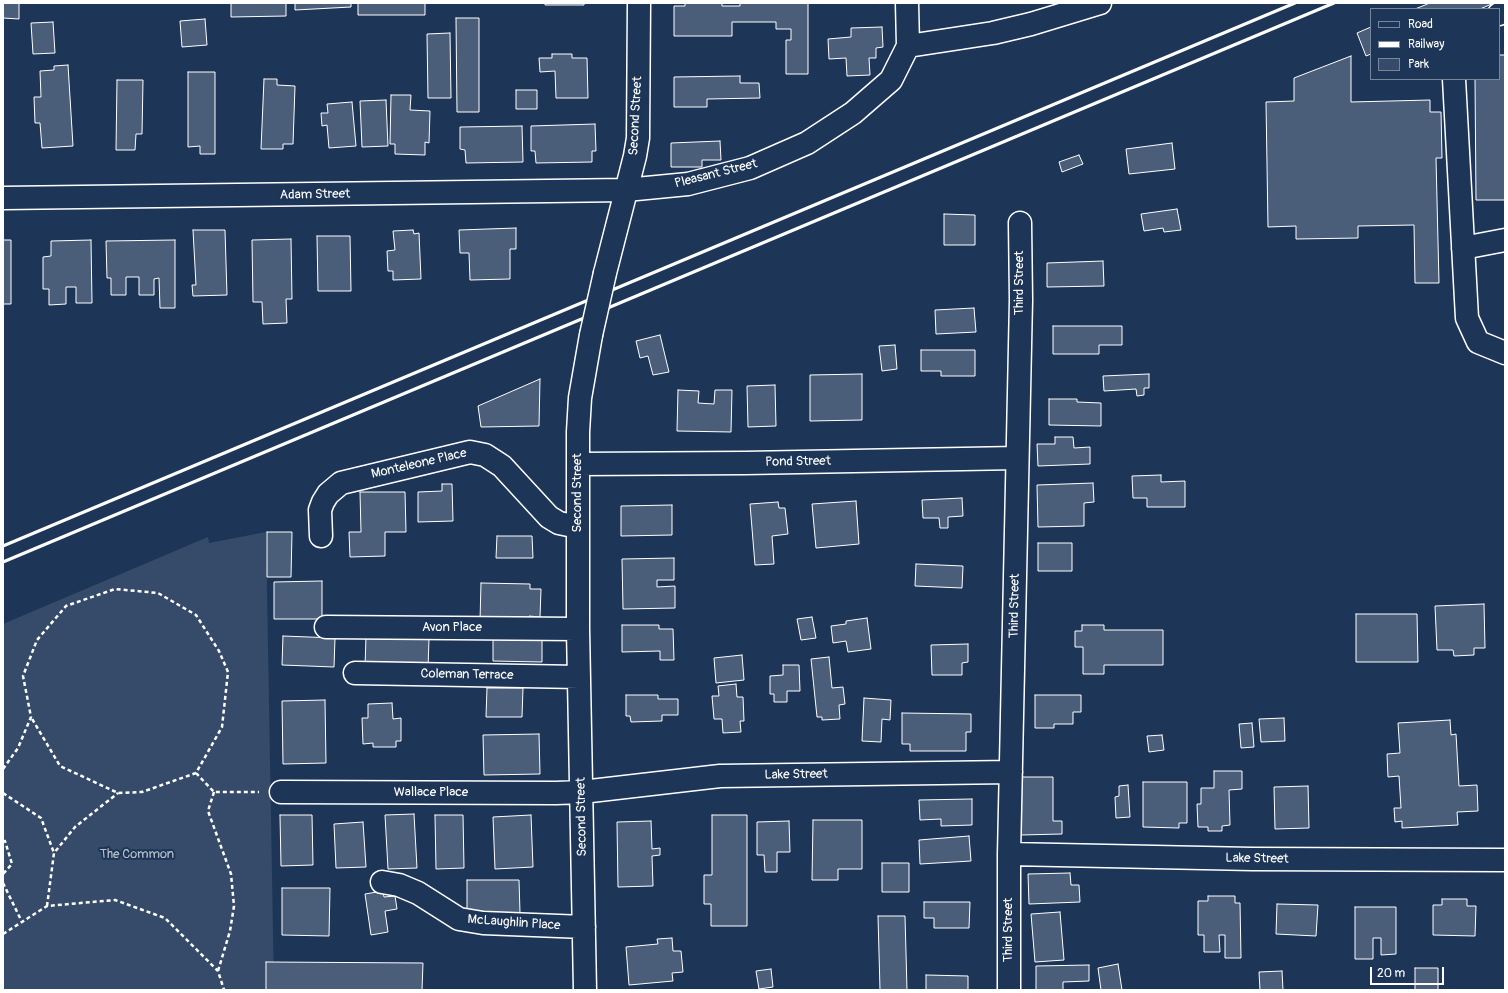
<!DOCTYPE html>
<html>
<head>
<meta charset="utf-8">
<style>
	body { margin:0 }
	#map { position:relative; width:1508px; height:993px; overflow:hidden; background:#1d3557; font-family:Pangolin,sans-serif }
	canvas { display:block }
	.frame { position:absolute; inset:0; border:4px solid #fff; pointer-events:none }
	.legend { position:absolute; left:1370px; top:8px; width:130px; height:72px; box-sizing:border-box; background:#1d3557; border:1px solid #77869a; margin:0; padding:5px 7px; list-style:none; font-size:12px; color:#fff }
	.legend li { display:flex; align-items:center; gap:8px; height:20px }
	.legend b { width:20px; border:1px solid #77869a }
	.scale { position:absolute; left:1370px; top:967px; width:74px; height:18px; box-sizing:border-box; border:2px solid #fff; border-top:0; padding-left:5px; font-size:12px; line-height:14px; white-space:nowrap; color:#fff; -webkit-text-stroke:3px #1d3557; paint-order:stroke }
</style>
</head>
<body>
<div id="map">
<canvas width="1508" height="993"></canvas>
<div class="frame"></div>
<ul class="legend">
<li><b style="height:5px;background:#1d3557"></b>Road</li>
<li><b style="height:5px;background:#fff"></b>Railway</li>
<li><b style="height:11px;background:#364b69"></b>Park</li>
</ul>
<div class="scale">20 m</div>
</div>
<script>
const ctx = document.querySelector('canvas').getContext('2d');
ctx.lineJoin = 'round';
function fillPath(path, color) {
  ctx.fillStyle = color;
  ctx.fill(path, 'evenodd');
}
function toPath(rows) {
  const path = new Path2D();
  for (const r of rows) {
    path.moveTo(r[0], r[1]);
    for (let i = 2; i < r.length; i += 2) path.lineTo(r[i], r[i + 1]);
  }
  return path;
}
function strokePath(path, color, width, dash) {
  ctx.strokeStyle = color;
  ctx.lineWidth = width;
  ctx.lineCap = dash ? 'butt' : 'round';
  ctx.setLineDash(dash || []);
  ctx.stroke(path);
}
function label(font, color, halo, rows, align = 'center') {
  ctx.font = font + ' Pangolin,sans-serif';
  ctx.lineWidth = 4;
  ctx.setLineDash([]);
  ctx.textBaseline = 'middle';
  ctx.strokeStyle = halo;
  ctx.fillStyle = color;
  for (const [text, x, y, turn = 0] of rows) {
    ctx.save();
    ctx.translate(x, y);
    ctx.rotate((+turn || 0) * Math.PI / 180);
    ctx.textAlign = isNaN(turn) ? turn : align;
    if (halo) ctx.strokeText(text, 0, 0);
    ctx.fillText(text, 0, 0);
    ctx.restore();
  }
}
fillPath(toPath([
	[266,532,274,990,3,990,3,624,208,537,209,543]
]), '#364b69');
const building = toPath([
	[3,3,19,3,19,19,3,18,3,3],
	[231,3,286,3,286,16,231,17,231,3],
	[295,3,351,3,351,7,295,10,295,3],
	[358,3,425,3,425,15,358,15,358,3],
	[545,3,584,3,584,5,545,5,545,3],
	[685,3,722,3,722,6,740,6,740,3,808,3,808,74,786,74,786,40,791,40,791,29,776,29,776,22,732,22,732,36,674,36,674,6,685,6,685,3],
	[1430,3,1494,3,1480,9,1415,9,1430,3],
	[456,18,479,18,479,112,457,112,456,18],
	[205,19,207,45,182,47,180,21,205,19],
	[53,22,55,53,33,54,31,23,53,22],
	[882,27,883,47,876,48,876,58,869,58,870,75,847,76,846,58,829,59,828,39,851,37,851,28,882,27],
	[1371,27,1371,54,1366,56,1357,33,1371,27],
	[450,33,451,98,428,98,427,34,450,33],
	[552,54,572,54,572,58,587,58,588,98,556,98,555,71,540,72,539,58,552,58,552,54],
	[1499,55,1505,55,1505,200,1476,200,1475,79,1499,79,1499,55],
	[1351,56,1351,102,1430,100,1430,112,1441,112,1442,158,1436,158,1439,283,1415,283,1414,225,1358,226,1358,238,1296,239,1296,226,1268,227,1266,102,1294,101,1294,78,1351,56],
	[68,65,73,146,42,148,40,123,35,123,34,97,41,97,40,71,54,70,54,66,68,65],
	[188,72,215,72,215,154,200,154,200,146,188,147,188,72],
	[740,76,740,83,759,83,760,98,707,99,707,107,674,107,674,77,740,76],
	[264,79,277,79,277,85,295,86,293,144,283,144,283,149,261,149,264,79],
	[117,80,143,80,142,134,136,134,135,150,116,150,117,80],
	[516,90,537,90,537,109,516,109,516,90],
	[391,95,411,95,410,110,430,111,429,143,425,142,425,155,395,154,395,144,390,144,391,95],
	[386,100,388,146,362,147,360,101,386,100],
	[352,102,356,146,329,148,327,125,322,126,321,113,328,113,327,104,352,102],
	[595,124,596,151,592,151,592,162,536,163,535,151,531,151,531,126,595,124],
	[522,126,523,162,466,163,465,150,460,149,460,127,522,126],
	[720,141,721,160,702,160,702,167,671,167,671,143,720,141],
	[1172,143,1175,169,1129,174,1126,149,1172,143],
	[1079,155,1083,164,1062,172,1059,162,1079,155],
	[1177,209,1181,230,1164,232,1163,228,1144,231,1141,214,1177,209],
	[944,214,975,215,975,245,944,245,944,214],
	[516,228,516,249,510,249,510,279,470,280,469,253,460,253,459,230,516,228],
	[193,230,225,230,227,295,193,296,192,285,196,285,193,230],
	[413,230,414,234,419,233,421,279,393,280,393,271,388,271,387,251,395,250,393,231,413,230],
	[317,236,350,236,351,291,318,291,317,236],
	[291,239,292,299,286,299,287,323,263,324,262,302,253,302,252,240,291,239],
	[3,240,11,240,11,304,3,304,3,240],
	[91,240,92,303,76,303,76,287,66,287,66,304,49,305,49,289,43,289,43,257,51,256,51,241,91,240],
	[175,240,175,308,160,308,159,278,154,279,154,295,139,295,139,277,126,277,126,295,111,295,111,278,107,278,106,241,175,240],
	[1103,261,1104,286,1047,287,1047,263,1103,261],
	[974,308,976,332,936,334,935,310,974,308],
	[1053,326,1122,326,1122,345,1099,345,1099,354,1053,354,1053,326],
	[660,335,669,372,653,375,648,356,640,358,636,341,660,335],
	[895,345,897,369,882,371,879,346,895,345],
	[921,350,975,350,975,376,941,376,941,371,921,371,921,350],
	[862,374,862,420,810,421,810,375,862,374],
	[1149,374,1149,388,1144,388,1144,395,1137,396,1136,389,1104,391,1103,376,1149,374],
	[540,379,539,426,481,427,478,406,540,379],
	[775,385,776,426,748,427,747,386,775,385],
	[678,390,699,391,698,403,714,404,715,390,732,390,731,432,677,431,678,390],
	[1049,399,1077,399,1077,402,1101,403,1101,426,1049,425,1049,399],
	[1055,437,1073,437,1074,448,1090,447,1090,464,1038,466,1037,444,1055,444,1055,437],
	[1161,475,1161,482,1185,481,1185,507,1147,507,1147,498,1133,498,1132,476,1161,475],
	[1093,483,1094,502,1084,503,1084,526,1038,527,1037,485,1093,483],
	[442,484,452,484,453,521,418,522,418,492,442,491,442,484],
	[360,492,405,492,406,532,385,532,385,556,350,557,349,532,361,532,360,492],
	[962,498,963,516,948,517,948,528,940,528,939,518,923,518,922,500,962,498],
	[856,501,859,544,816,548,812,504,856,501],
	[778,502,779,508,785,508,788,534,772,536,774,564,755,565,750,504,778,502],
	[672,505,672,535,621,536,621,506,672,505],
	[267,532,292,532,291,577,267,577,267,532],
	[497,536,532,536,533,558,496,558,497,536],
	[1038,543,1072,543,1072,571,1038,571,1038,543],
	[674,558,674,580,657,580,657,587,675,586,675,608,623,609,622,559,674,558],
	[916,564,963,566,962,588,915,586,916,564],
	[322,581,322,619,274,619,274,582,322,581],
	[481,583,530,584,530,589,541,589,540,617,529,616,529,622,480,621,481,583],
	[1484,604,1485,648,1474,648,1474,655,1454,656,1453,650,1437,650,1435,606,1484,604],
	[1356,614,1417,614,1418,662,1356,662,1356,614],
	[812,617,816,638,801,640,797,619,812,617],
	[867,618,871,649,848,652,846,641,833,643,831,626,846,624,846,621,867,618],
	[622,625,659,625,659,629,673,629,674,660,660,660,660,651,622,652,622,625],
	[1082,625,1104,625,1104,630,1163,630,1163,665,1104,665,1104,674,1083,674,1083,647,1075,647,1075,631,1082,631,1082,625],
	[283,636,335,638,334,667,282,665,283,636],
	[493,636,542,636,542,662,493,661,493,636],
	[366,637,429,639,428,668,365,667,366,637],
	[968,644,968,662,962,663,962,675,932,675,931,645,968,644],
	[742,655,744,680,716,683,714,658,742,655],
	[829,657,832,688,843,687,845,704,839,705,840,719,822,720,822,717,817,717,811,659,829,657],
	[783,665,799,665,800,691,787,691,787,702,774,702,774,694,770,694,770,676,783,675,783,665],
	[736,684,737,697,743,697,744,721,740,721,741,732,723,733,722,719,714,719,712,696,719,696,718,686,736,684],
	[487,688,523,688,522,717,486,717,487,688],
	[626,695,658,695,658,699,678,699,678,715,662,715,662,721,631,722,630,716,626,716,626,695],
	[1035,695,1081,695,1081,712,1073,712,1073,724,1054,724,1054,728,1035,728,1035,695],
	[864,698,891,700,890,720,882,719,881,742,862,741,864,698],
	[325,700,326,763,283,764,282,701,325,700],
	[392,703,393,719,401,718,401,741,396,741,396,747,373,747,373,743,363,744,362,718,368,718,368,704,392,703],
	[902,713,971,714,971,732,966,732,966,751,910,751,910,744,902,744,902,713],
	[1284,718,1285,741,1261,742,1259,719,1284,718],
	[1450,720,1451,735,1456,734,1459,786,1477,785,1478,811,1457,812,1458,825,1402,828,1402,821,1395,822,1394,808,1401,808,1399,776,1388,777,1387,754,1400,753,1398,723,1450,720],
	[1252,723,1254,747,1241,748,1239,724,1252,723],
	[539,734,540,774,484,775,483,735,539,734],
	[1162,735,1164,750,1149,752,1147,736,1162,735],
	[1214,771,1242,771,1242,789,1229,790,1230,825,1222,826,1222,831,1208,831,1208,827,1198,827,1197,804,1201,804,1201,788,1214,788,1214,771],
	[1020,777,1053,777,1053,821,1062,821,1062,834,1020,835,1020,777],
	[1143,782,1187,782,1187,823,1179,823,1179,828,1143,827,1143,782],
	[1128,785,1130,817,1116,818,1115,797,1119,796,1119,786,1128,785],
	[1308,786,1309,828,1275,829,1274,787,1308,786],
	[972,799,972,825,941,826,941,819,920,820,919,800,972,799],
	[414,814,417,868,388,869,385,815,414,814],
	[280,815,312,815,313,865,281,866,280,815],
	[435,815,463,815,464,868,436,869,435,815],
	[531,815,533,867,495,869,493,817,531,815],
	[712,815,747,815,747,926,711,926,711,904,704,904,704,875,712,875,712,815],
	[813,820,862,820,862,869,838,869,838,880,812,880,813,820],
	[651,821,652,849,660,848,660,855,652,856,653,886,618,887,617,822,651,821],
	[789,821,790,852,777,852,777,872,765,872,764,855,757,855,757,822,789,821],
	[363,822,366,867,336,868,334,824,363,822],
	[969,836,971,861,920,864,919,840,969,836],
	[882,863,909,863,909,892,882,892,882,863],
	[1070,873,1071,885,1079,885,1080,902,1029,904,1028,874,1070,873],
	[467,880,519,880,520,913,467,912,467,880],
	[282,888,330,888,329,936,282,935,282,888],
	[383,891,384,897,395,896,397,909,385,911,388,932,371,935,365,894,383,891],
	[1208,896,1235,896,1235,903,1240,903,1241,958,1225,958,1225,935,1219,935,1220,952,1204,952,1204,935,1198,935,1198,901,1208,901,1208,896],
	[1442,899,1467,899,1467,906,1476,906,1475,936,1433,935,1433,905,1442,905,1442,899],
	[924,902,970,902,969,928,934,928,934,918,924,918,924,902],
	[1277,904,1318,905,1316,936,1276,934,1277,904],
	[1355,907,1396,907,1396,954,1381,955,1381,938,1373,938,1373,959,1355,959,1355,907],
	[1060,912,1064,960,1035,962,1031,914,1060,912],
	[878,916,905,916,907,990,880,990,878,916],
	[672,938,673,951,681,951,683,972,672,973,673,981,629,985,626,947,658,944,657,939,672,938],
	[266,962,423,963,422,990,266,990,266,962],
	[1118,964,1122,990,1101,990,1098,968,1118,964],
	[1089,965,1089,981,1063,982,1063,990,1036,990,1036,966,1089,965],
	[1415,968,1438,968,1438,990,1415,990,1415,968],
	[771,969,773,987,759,989,756,971,771,969],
	[1282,971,1283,990,1260,990,1259,972,1282,971],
	[926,975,968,976,968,990,926,990,926,975]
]);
fillPath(building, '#4a5d79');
strokePath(building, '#fff', 1);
const minor = toPath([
	[1499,14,1505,11],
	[908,46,993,33,1031,24,1100,3],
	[1454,79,1467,318,1478,342,1505,353],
	[3,198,626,190,688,184,750,168,807,143,853,113,891,80,908,46,907,3],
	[1463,248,1505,240],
	[605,273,635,156,638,138,639,3],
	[578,464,745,463,1017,458],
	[321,536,320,510,323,502,328,494,341,483,470,452,485,455,502,466,549,517,559,523,578,527],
	[326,627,578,629],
	[355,673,579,677],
	[281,792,556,793,582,792,720,776,1011,772],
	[1009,854,1252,859,1505,860],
	[382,882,399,885,418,893,459,919,483,923,584,927],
	[585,990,578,629,578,432,580,398,591,335],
	[1009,990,1009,854,1021,300,1020,223]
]);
strokePath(minor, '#fff', 25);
strokePath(toPath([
	[3,769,18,748,31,717,23,676,37,640,66,606,115,589,158,593,196,615,219,651,228,672,222,727,196,773,142,792,118,793,60,766,31,717],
	[196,773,214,792,259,792],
	[214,792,208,811,231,874,234,906,230,931,218,971],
	[3,793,41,818,54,853],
	[3,841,5,841,12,864,3,874],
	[3,883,22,922],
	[47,906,54,853,75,827,118,793],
	[3,934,47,906,115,900,165,918,218,971,224,990]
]), '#fff', 2.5, [4, 3]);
strokePath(minor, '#1d3557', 22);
strokePath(toPath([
	[3,546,1295,3],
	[3,562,1334,3]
]), '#fff', 3);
const minorBridge = toPath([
	[591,335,605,273]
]);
strokePath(minorBridge, '#fff', 25, []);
strokePath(minorBridge, '#1d3557', 22);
label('13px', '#fff', '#1d3557', [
	["Second Street",636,116,-87],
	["Pleasant Street",716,174,-14],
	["Adam Street",315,195,-1],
	["Third Street",1020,283,-90],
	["Pond Street",798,462,-1],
	["Monteleone Place",419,464,-13],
	["Second Street",578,493,-90],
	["Third Street",1015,606,-89],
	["Avon Place",452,628],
	["Coleman Terrace",467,675,1],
	["Lake Street",796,775,-1],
	["Wallace Place",431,793],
	["Second Street",582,817,-91],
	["Lake Street",1257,859,1],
	["McLaughlin Place",514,923,4],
	["Third Street",1009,930,-90]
]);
label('13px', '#b9c0ca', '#1d3557', [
	["The Common",137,855]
]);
</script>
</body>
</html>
